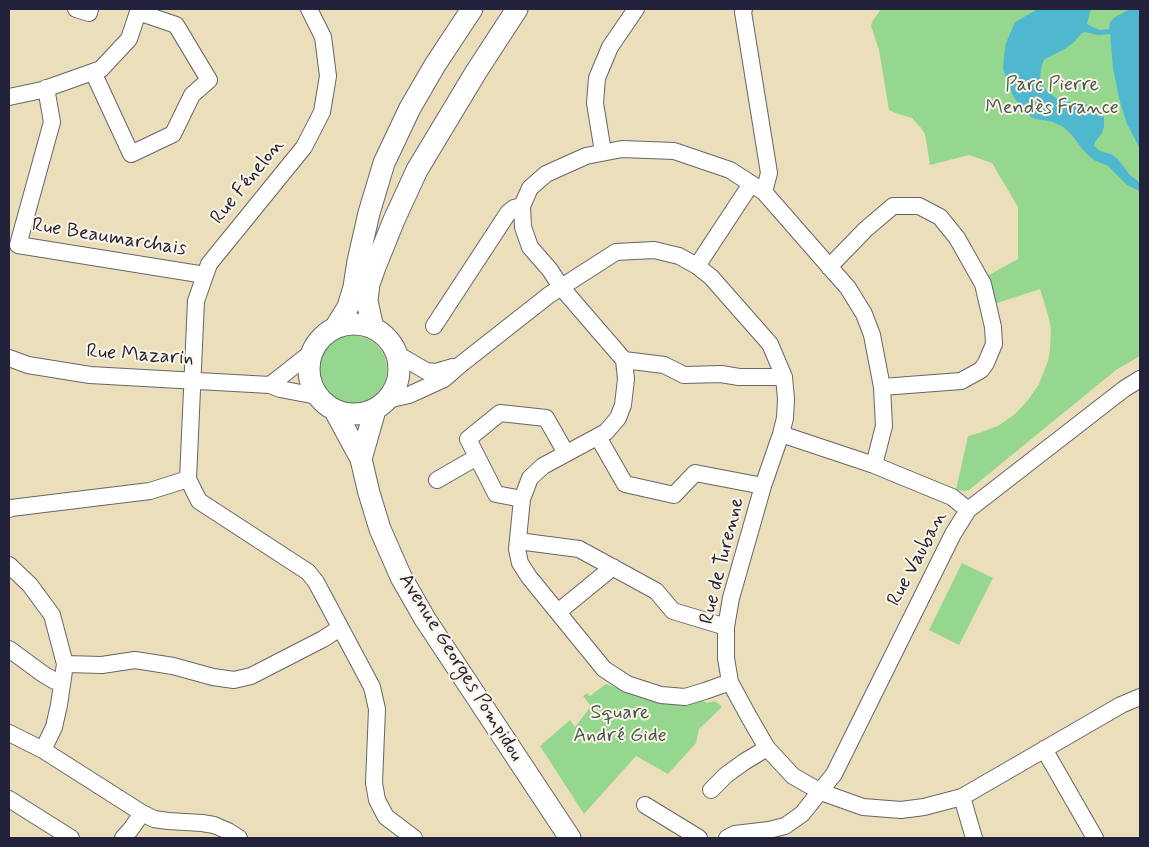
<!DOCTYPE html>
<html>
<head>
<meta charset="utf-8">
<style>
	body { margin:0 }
	#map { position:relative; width:1149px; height:847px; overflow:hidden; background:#ebdfbb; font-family:Mynerve,sans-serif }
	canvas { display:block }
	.frame { position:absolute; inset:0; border:10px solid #22223b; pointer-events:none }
</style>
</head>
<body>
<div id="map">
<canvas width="1149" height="847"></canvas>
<div class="frame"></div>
</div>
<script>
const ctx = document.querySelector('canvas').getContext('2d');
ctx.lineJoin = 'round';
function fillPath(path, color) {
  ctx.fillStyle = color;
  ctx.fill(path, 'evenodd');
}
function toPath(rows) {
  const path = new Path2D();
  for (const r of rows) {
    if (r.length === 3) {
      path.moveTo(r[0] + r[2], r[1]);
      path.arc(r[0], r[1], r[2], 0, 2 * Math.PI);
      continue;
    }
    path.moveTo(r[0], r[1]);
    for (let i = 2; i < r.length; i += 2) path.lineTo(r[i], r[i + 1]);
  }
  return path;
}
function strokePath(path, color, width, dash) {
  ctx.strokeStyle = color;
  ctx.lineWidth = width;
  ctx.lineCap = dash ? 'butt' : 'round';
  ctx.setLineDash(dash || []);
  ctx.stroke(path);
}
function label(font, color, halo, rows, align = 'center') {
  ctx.font = font + ' Mynerve,sans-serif';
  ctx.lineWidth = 4;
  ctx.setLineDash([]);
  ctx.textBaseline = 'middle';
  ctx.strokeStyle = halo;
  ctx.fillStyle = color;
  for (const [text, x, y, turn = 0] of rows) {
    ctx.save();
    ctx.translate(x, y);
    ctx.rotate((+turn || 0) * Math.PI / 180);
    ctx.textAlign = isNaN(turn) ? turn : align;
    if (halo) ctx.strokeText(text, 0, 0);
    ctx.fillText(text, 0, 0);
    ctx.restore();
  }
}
fillPath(toPath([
	[881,9,1140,9,1140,356,1116,370,969,490,965,491,956,490,968,436,979,433,998,426,1015,414,1028,400,1039,384,1048,361,1050,349,1051,329,1048,315,1040,289,994,304,993,293,987,276,1018,259,1018,207,992,163,969,155,930,165,925,134,921,128,912,118,898,114,889,110,879,50,871,26,872,22],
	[352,370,35],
	[962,563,993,578,959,645,929,630],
	[606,684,662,703,699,702,701,700,707,703,714,701,718,703,722,707,699,729,696,743,668,774,636,756,584,814,540,746,570,720,575,727,591,706,583,696,587,693,590,696]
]), '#95d78f');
fillPath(toPath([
	[1038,9,1091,9,1087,24,1099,30,1109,29,1110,22,1115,17,1130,9,1140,9,1140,149,1127,124,1120,102,1113,68,1110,34,1098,35,1085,32,1082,33,1074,42,1065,49,1045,59,1043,62,1041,69,1040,79,1042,85,1047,91,1056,98,1077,104,1094,105,1100,109,1104,118,1104,127,1102,133,1095,142,1094,146,1100,151,1111,154,1118,159,1129,174,1140,183,1140,191,1127,185,1108,166,1094,160,1089,156,1083,150,1072,135,1063,127,1053,122,1043,120,1035,119,1031,117,1022,108,1013,96,1003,69,1004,55,1006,43,1015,22]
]), '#50b8ce');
const minor = toPath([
	[76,9,89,13,90,9],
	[309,9,323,37,328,76,322,112,304,147,209,264,196,301,188,479,199,501,308,572,316,582,372,687,377,709,374,783,377,800,386,817,414,838],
	[744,9,743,12,769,173,764,192],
	[93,72,131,154,173,134,192,95,209,80,176,25,138,12],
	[46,88,52,122,18,245,205,275],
	[9,97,42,90,101,69,129,39,139,9],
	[603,152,595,103,597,78,610,47,636,9],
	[697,266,751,184],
	[829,267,866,229,893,206,919,206,940,217,957,238,983,284,993,327,994,344,986,363,981,370,961,381,882,387],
	[434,326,508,213,514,208,522,206],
	[397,354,426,371,436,372,453,367],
	[9,358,28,365,90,375,270,385,280,389,317,396],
	[624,360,664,365,684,375,721,374,739,377,784,377],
	[270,385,312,352],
	[387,400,409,395,444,379,460,365,549,295,616,252,654,250,679,256,697,266,711,277,770,344,784,377,786,399,785,418,781,434,763,486,731,598,726,627,726,658,730,682,749,717,767,748,793,776,821,792,863,807,901,810,924,807,962,797,1121,705,1140,697],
	[781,434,874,465,952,497,968,510],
	[598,437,625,484,674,495,695,473,763,486],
	[437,480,477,457],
	[522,499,496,494,468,439,500,413,546,418,566,453],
	[9,509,11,508,150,491,188,479],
	[518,541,579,549,656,591,673,611,726,627],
	[9,565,30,585,52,615,65,664,59,705,54,727,43,750],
	[558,612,613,567],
	[9,649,43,674,55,681,62,683],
	[65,664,102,665,135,660,173,666,213,677,234,680,251,676,323,639,340,628],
	[730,682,705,691,685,697,661,695,627,684,604,669,529,577,520,563,517,549,522,499,530,478,543,466,606,432,618,418,623,405,626,379,624,360,561,287,550,270,530,247,523,227,522,206,530,188,546,174,586,156,622,149,674,151,730,170,764,192,848,288,864,314,872,335,882,387,884,426,874,465],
	[9,733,43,750,142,813,154,819,168,821,202,823,214,825,228,831,239,838],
	[1044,749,1095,838],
	[711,790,726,775,744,762,767,748],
	[962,797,974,838],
	[9,799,71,838],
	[645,805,699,838],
	[123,838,131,829,142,813],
	[727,838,735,834,769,830,785,826,802,814,834,774,953,534,968,510,1124,389,1140,379]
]);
const major = toPath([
	[354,369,45],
	[335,328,348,307,354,287,358,261,369,213,384,163,410,108,435,65,472,9],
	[373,328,367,301,369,284,375,267,394,220,417,170,476,72,517,9],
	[335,411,361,459,369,493,380,529,401,577,425,619,570,838],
	[361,459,375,410]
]);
strokePath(minor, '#686468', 18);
strokePath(major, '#686468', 23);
strokePath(minor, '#fff', 16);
strokePath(major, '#fff', 21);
label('20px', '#445854', '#fcf5e5', [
	["Parc Pierre",1052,86],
	["Mendès France",1052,109],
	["Square",620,714],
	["André Gide",620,737]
]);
label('20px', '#22223b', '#fcf5e5', [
	["Rue Fénelon",248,182,-51],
	["Rue Beaumarchais",109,238,9],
	["Rue Mazarin",140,356,4],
	["Rue Vauban",918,559,-62],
	["Rue de Turenne",723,561,-76],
	["Avenue Georges Pompidou",460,668,58]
]);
</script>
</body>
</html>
